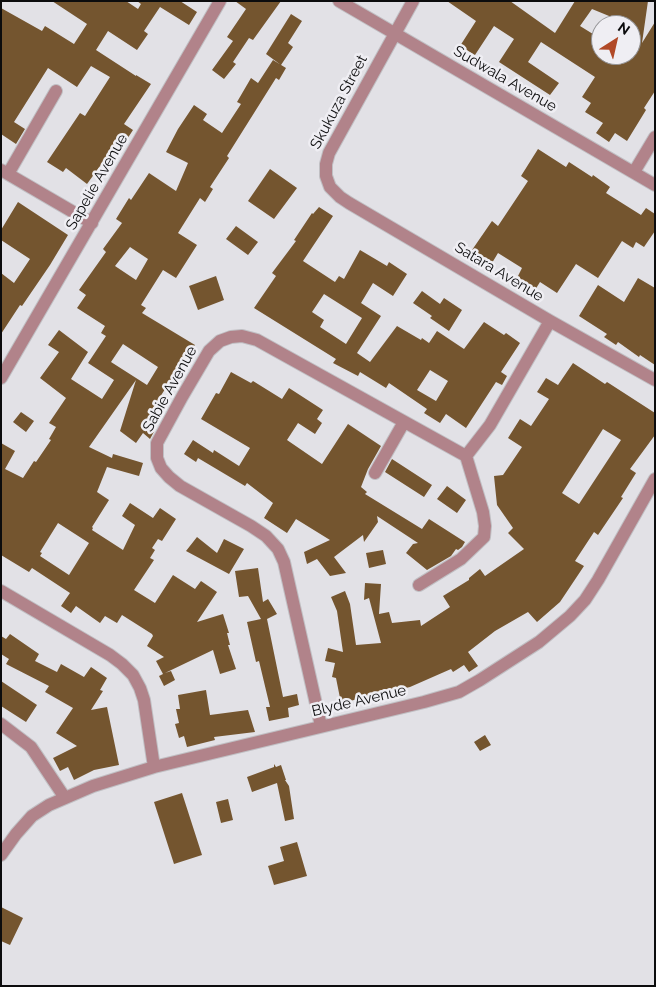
<!DOCTYPE html>
<html>
<head>
<meta charset="utf-8">
<style>
	body { margin:0 }
	#map { position:relative; width:656px; height:987px; overflow:hidden; background:#e2e1e6; font-family:Raleway,sans-serif }
	canvas { display:block }
	.frame { position:absolute; inset:0; border:2px solid #0c0c0d; pointer-events:none }
	.north { position:absolute; left:591px; top:15px; width:50px; height:50px; box-sizing:border-box; background:#efeef3; border:1px solid #949497; border-radius:50%; rotate:35deg; font-size:14px; font-weight:700; line-height:20px; text-align:center; color:#0c0c0d }
	.north::after { content:''; display:block; margin:auto; width:18px; height:22px; background:#b14927; clip-path:polygon(50% 0,100% 100%,50% 72%,0 100%) }
</style>
</head>
<body>
<div id="map">
<canvas width="656" height="987"></canvas>
<div class="frame"></div>
<div class="north">N</div>
</div>
<script>
const ctx = document.querySelector('canvas').getContext('2d');
ctx.lineJoin = 'round';
function fillPath(path, color) {
  ctx.fillStyle = color;
  ctx.fill(path, 'evenodd');
}
function toPath(rows) {
  const path = new Path2D();
  for (const r of rows) {
    path.moveTo(r[0], r[1]);
    for (let i = 2; i < r.length; i += 2) path.lineTo(r[i], r[i + 1]);
  }
  return path;
}
function strokePath(path, color, width, dash) {
  ctx.strokeStyle = color;
  ctx.lineWidth = width;
  ctx.lineCap = dash ? 'butt' : 'round';
  ctx.setLineDash(dash || []);
  ctx.stroke(path);
}
function label(font, color, halo, rows, align = 'center') {
  ctx.font = font + ' Raleway,sans-serif';
  ctx.lineWidth = 5;
  ctx.setLineDash([]);
  ctx.textBaseline = 'middle';
  ctx.strokeStyle = halo;
  ctx.fillStyle = color;
  for (const [text, x, y, turn = 0] of rows) {
    ctx.save();
    ctx.translate(x, y);
    ctx.rotate((+turn || 0) * Math.PI / 180);
    ctx.textAlign = isNaN(turn) ? turn : align;
    if (halo) ctx.strokeText(text, 0, 0);
    ctx.fillText(text, 0, 0);
    ctx.restore();
  }
}
fillPath(toPath([
	[52,1,126,1,138,9,141,4,137,1,180,1,197,12,189,25,160,7,144,31,148,34,137,50,108,31,96,50,136,76,136,75,151,84,124,124,133,130,114,159,108,155,87,184,66,168,63,172,47,162,80,113,85,116,110,77,91,66,77,87,48,68,14,122,25,129,16,144,1,134,1,8,42,31,45,26,74,44,87,24],
	[235,1,281,1,253,40,249,38,233,62,236,64,224,79,212,70,233,41,227,37,246,9],
	[447,1,510,1,555,33,575,1,648,1,642,43,655,22,655,91,644,108,646,110,627,141,615,133,609,142,596,133,603,123,585,112,591,103,582,97,595,77,541,42,528,62,559,83,550,95,499,62,514,39,494,26,475,55,460,46,476,21],
	[592,9,631,25,631,55,601,55,601,39,580,26],
	[291,14,302,21,288,43,293,47,281,65,266,54],
	[273,60,286,68,279,80,276,78,227,156,229,158,210,187,213,189,205,202,200,198,178,233,197,245,176,278,163,270,141,305,146,308,142,313,195,345,179,371,177,370,150,413,158,419,154,425,156,428,150,439,143,433,136,443,120,431,136,380,89,447,112,458,113,454,143,463,139,476,107,467,97,492,109,500,92,527,93,528,92,530,123,550,135,525,122,516,130,503,153,518,160,508,176,519,162,541,158,539,152,548,155,550,150,558,154,560,134,590,155,603,173,575,195,589,201,581,217,592,197,622,223,614,229,633,227,633,230,645,228,645,236,669,220,674,213,650,165,673,171,671,175,680,164,686,159,676,163,674,156,661,164,657,147,646,153,636,152,634,122,615,117,623,105,616,100,623,76,606,71,613,61,606,70,593,32,568,29,572,1,555,1,443,15,451,5,469,23,478,34,461,36,462,51,440,49,439,56,427,49,423,66,398,40,378,59,352,48,345,59,330,88,352,71,379,102,399,114,380,88,363,106,336,101,333,105,326,77,308,86,295,79,290,106,252,103,249,122,223,116,219,129,198,131,200,149,173,176,191,188,163,166,152,178,129,194,105,207,114,203,120,222,133,241,104,237,102,251,78,258,83],
	[130,247,148,259,136,280,115,266],
	[123,344,158,367,147,385,111,362],
	[58,523,89,543,69,575,40,556,42,553,40,552],
	[538,149,566,167,569,162,592,177,593,175,610,187,606,193,641,215,646,208,655,214,655,231,644,247,636,242,633,248,622,241,598,278,576,264,557,293,540,282,535,290,519,280,520,277,518,276,522,268,498,253,492,263,472,250,492,221,498,226,528,181,521,176],
	[270,169,297,188,274,219,248,201],
	[18,202,68,235,50,265,22,306,20,305,1,334,1,273,14,283,30,259,1,240,1,230],
	[319,207,333,216,303,261,335,282,339,276,344,279,360,250,387,266,389,262,407,274,393,296,373,283,361,303,381,316,357,353,370,362,397,326,421,340,422,338,429,343,437,331,464,349,484,322,504,335,506,333,520,343,501,372,507,376,502,385,496,382,466,428,446,414,440,423,424,413,427,409,389,383,386,388,360,372,358,376,333,363,336,359,254,308,276,276,272,273,296,241,294,240,312,213,313,214],
	[324,294,362,318,346,344,320,327,324,320,312,312],
	[430,370,448,381,436,401,417,390],
	[236,226,258,242,248,255,226,239],
	[216,276,224,300,198,310,189,286],
	[638,278,655,288,655,365,640,355,639,357,618,342,616,345,604,337,607,334,579,316,598,285,624,302],
	[422,291,440,304,444,298,462,310,449,331,430,318,432,316,413,303],
	[573,363,605,384,607,382,655,413,655,435,630,469,636,473,621,497,623,498,598,535,594,532,575,561,584,566,560,602,537,622,528,612,495,631,468,652,478,666,469,672,464,665,453,672,451,669,410,687,341,703,336,678,332,677,335,663,325,661,328,648,343,652,337,611,331,597,345,591,350,604,356,645,381,643,369,598,364,600,365,583,381,584,379,614,389,612,392,623,420,620,421,626,450,607,443,596,469,580,469,578,480,569,485,576,524,549,508,533,513,528,497,505,494,476,503,475,522,447,508,438,520,419,531,426,549,399,537,392,546,378,558,385],
	[603,429,621,440,579,504,562,493],
	[231,372,251,383,253,381,282,399,289,388,323,410,317,419,322,423,315,434,298,423,287,440,322,464,348,424,381,446,368,469,361,487,367,492,365,494,422,529,429,519,465,542,462,547,458,550,456,549,451,556,427,570,406,553,413,544,418,543,377,516,378,522,364,542,363,535,334,557,346,573,330,576,317,559,307,564,304,552,330,540,296,519,287,533,264,518,273,503,247,483,245,486,198,458,196,462,184,454,193,440,213,453,214,450,239,466,250,448,201,419,216,393,219,394],
	[21,412,34,421,26,432,13,422],
	[392,459,432,485,424,497,385,472],
	[447,486,466,500,457,513,437,499],
	[197,537,217,553,224,539,244,549,229,574,186,551],
	[383,550,386,564,369,568,366,553],
	[258,568,263,602,268,599,277,614,267,619,283,697,297,694,299,705,288,708,289,717,269,721,266,707,270,707,259,661,256,662,247,622,261,619,248,596,239,597,235,571],
	[10,634,39,654,35,661,57,672,61,664,84,677,91,667,107,678,100,690,103,691,91,710,107,707,119,765,94,770,74,780,68,767,60,771,53,758,77,746,56,733,73,708,45,692,49,686,6,664,9,659,1,654,1,636,6,639],
	[1,681,37,705,26,722,1,706],
	[206,690,210,715,248,710,255,732,214,737,215,740,187,747,184,736,179,738,175,724,179,723,176,709,180,709,178,695],
	[485,735,491,745,480,751,474,742],
	[274,764,276,767,281,765,286,780,285,780,289,786,294,819,285,821,277,783,252,792,247,777,274,767],
	[182,793,202,855,174,864,154,802],
	[228,799,233,820,221,823,216,802],
	[297,842,307,876,274,885,268,866,284,861,280,847],
	[1,907,23,918,10,945,1,941]
]), '#74552f');
const minor = toPath([
	[339,1,655,185],
	[413,1,329,153,326,164,326,176,330,187,340,197,349,203,550,321,655,380],
	[1,170,92,223],
	[634,172,655,137],
	[8,174,56,91],
	[1,378,220,1],
	[466,456,490,425,550,321],
	[375,473,404,422],
	[1,591,110,655,122,664,133,675,140,688,144,700,154,767],
	[1,724,31,747,65,798],
	[321,726,284,562,278,549,266,536,251,526,180,486,169,477,161,468,157,458,157,443,182,397,209,351,220,341,231,337,242,336,257,340,466,456,483,512,485,526,484,537,461,559,419,585],
	[1,855,16,834,32,816,49,805,93,786,154,767,424,702,459,692,480,680,539,642,570,616,585,600,598,580,655,479]
]);
strokePath(minor, '#c0bfc3', 14);
strokePath(minor, '#b1838a', 12);
label('15px', '#0c0c0d', '#efeef3', [
	["Sudwala Avenue",505,79,30],
	["Skukuza Street",339,102,-62],
	["Sapelie Avenue",97,182,-60],
	["Satara Avenue",499,272,31],
	["Sabie Avenue",170,389,-61],
	["Blyde Avenue",359,701,-13]
]);
</script>
</body>
</html>
